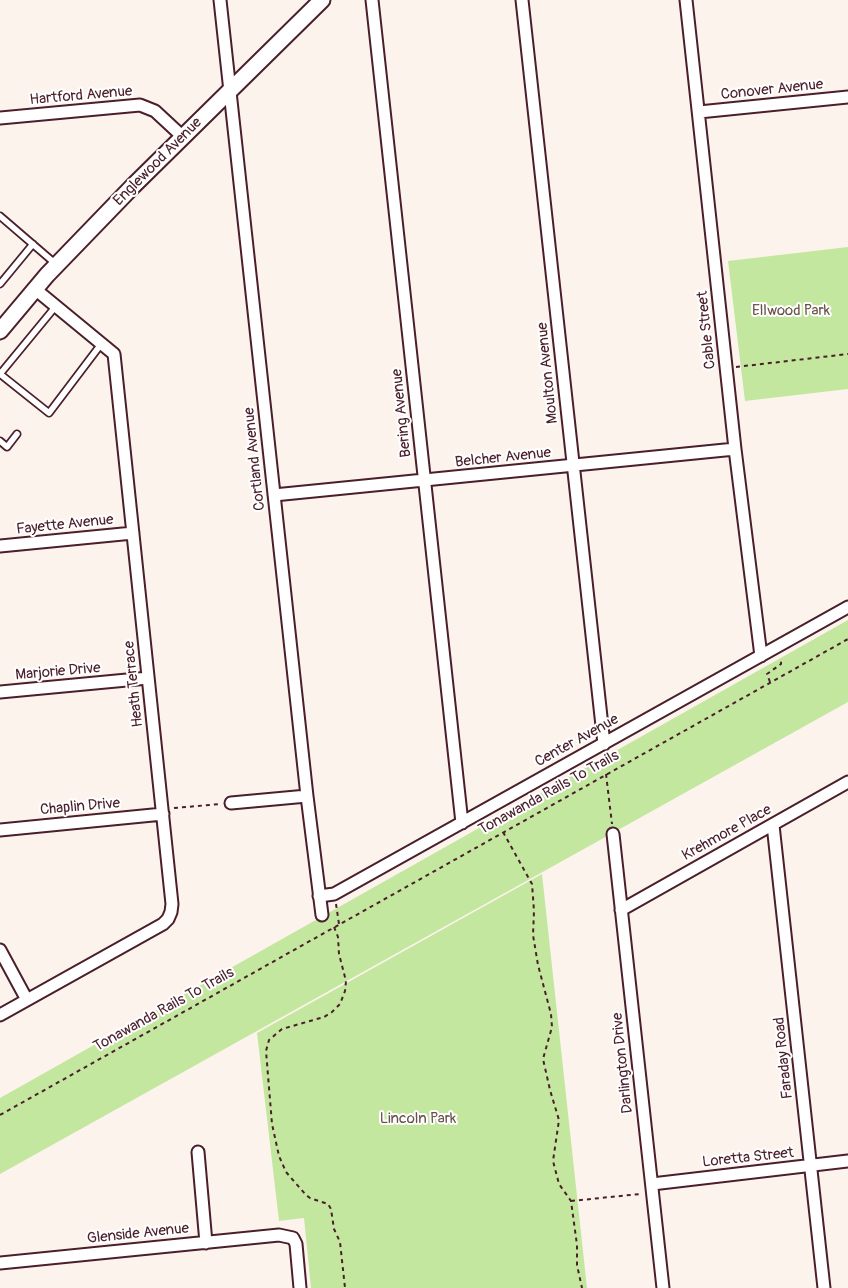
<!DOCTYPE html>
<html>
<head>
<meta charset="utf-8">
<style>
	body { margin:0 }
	canvas { display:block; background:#fdf3ed }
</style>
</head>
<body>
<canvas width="848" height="1288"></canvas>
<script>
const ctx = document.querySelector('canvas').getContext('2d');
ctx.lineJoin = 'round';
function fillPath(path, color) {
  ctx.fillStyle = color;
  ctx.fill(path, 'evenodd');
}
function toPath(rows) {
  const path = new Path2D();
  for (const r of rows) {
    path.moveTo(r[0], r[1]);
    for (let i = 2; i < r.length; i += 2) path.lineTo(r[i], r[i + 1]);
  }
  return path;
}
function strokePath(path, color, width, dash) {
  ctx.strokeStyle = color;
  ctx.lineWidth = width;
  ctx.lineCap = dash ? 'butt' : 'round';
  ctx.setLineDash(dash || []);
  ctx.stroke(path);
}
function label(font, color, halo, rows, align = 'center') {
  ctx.font = font + ' Pangolin,sans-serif';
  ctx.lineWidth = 4;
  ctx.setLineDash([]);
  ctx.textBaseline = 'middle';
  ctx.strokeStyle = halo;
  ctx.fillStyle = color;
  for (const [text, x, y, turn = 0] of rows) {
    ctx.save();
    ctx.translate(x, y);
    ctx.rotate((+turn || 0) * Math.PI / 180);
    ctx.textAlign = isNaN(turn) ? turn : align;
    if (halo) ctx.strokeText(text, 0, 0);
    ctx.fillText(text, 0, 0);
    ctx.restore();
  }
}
fillPath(toPath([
	[848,247,848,389,745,401,728,261],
	[848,620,848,702,0,1174,0,1098],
	[542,874,587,1288,311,1288,304,1218,279,1221,257,1033]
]), '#c4e7a0');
const lane = toPath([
	[0,216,57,265],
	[0,284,33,244],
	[0,374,49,413,102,343],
	[0,374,56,306],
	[0,441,7,447,17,434]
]);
const street = toPath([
	[220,0,307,796,322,915],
	[372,0,462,823],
	[522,0,604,744],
	[686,0,735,449,761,656],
	[699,112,848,97],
	[0,118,140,105,155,111,183,137],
	[274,495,735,449],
	[0,546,133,533],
	[0,692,148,678],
	[231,803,307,796],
	[773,825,824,1288],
	[0,830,163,814],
	[613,834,663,1288],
	[319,896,334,894,848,607],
	[621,910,848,782],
	[0,950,27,1000],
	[0,1015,163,924,168,919,171,912,172,904,114,354,35,289],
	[198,1152,206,1243],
	[652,1184,848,1161],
	[0,1263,279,1235,293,1238,296,1244,300,1288]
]);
const secondary = toPath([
	[0,331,47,275,133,186,322,0]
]);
strokePath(lane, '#4a1f2b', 9);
strokePath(street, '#4a1f2b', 15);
strokePath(secondary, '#4a1f2b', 19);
strokePath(toPath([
	[736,367,848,354],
	[770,682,767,674,781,664,781,658],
	[606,774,612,824],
	[174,808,221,804],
	[503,832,532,884,534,911,533,935,538,965,551,1014,552,1027,543,1059,550,1090,559,1120,553,1161,559,1184,571,1201,577,1245,577,1265,582,1288],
	[336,904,339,924],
	[334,927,338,937,339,954,346,981,345,991,340,1004,332,1012,324,1017,282,1029,269,1040,266,1051,272,1124,279,1156,286,1172,306,1195,310,1198,328,1204,331,1209,334,1229,340,1242,345,1288],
	[0,1115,848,639],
	[571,1201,640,1194]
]), '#4a1f2b', 2, [4, 4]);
strokePath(lane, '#fff', 5.5);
strokePath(street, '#fff', 11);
strokePath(secondary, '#fff', 15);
label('15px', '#4a1f2b', '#fff', [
	["Conover Avenue",772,90,-6],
	["Hartford Avenue",81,96,-5],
	["Englewood Avenue",158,162,-45],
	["Cable Street",707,330,-96],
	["Moulton Avenue",548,373,-96],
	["Bering Avenue",402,413,-96],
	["Belcher Avenue",503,458,-6],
	["Cortland Avenue",255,459,-96],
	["Fayette Avenue",65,525,-6],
	["Marjorie Drive",58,672,-5],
	["Heath Terrace",134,684,-96],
	["Center Avenue",577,741,-29],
	["Tonawanda Rails To Trails",549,793,-29],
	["Chaplin Drive",80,807,-5],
	["Krehmore Place",727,833,-29],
	["Tonawanda Rails To Trails",164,1010,-29],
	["Faraday Road",784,1058,-96],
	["Darlington Drive",623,1063,-96],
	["Loretta Street",748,1158,-6],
	["Glenside Avenue",138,1234,-6]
]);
label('15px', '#685148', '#fff', [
	["Ellwood Park",791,311],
	["Lincoln Park",418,1119]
]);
</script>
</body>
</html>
